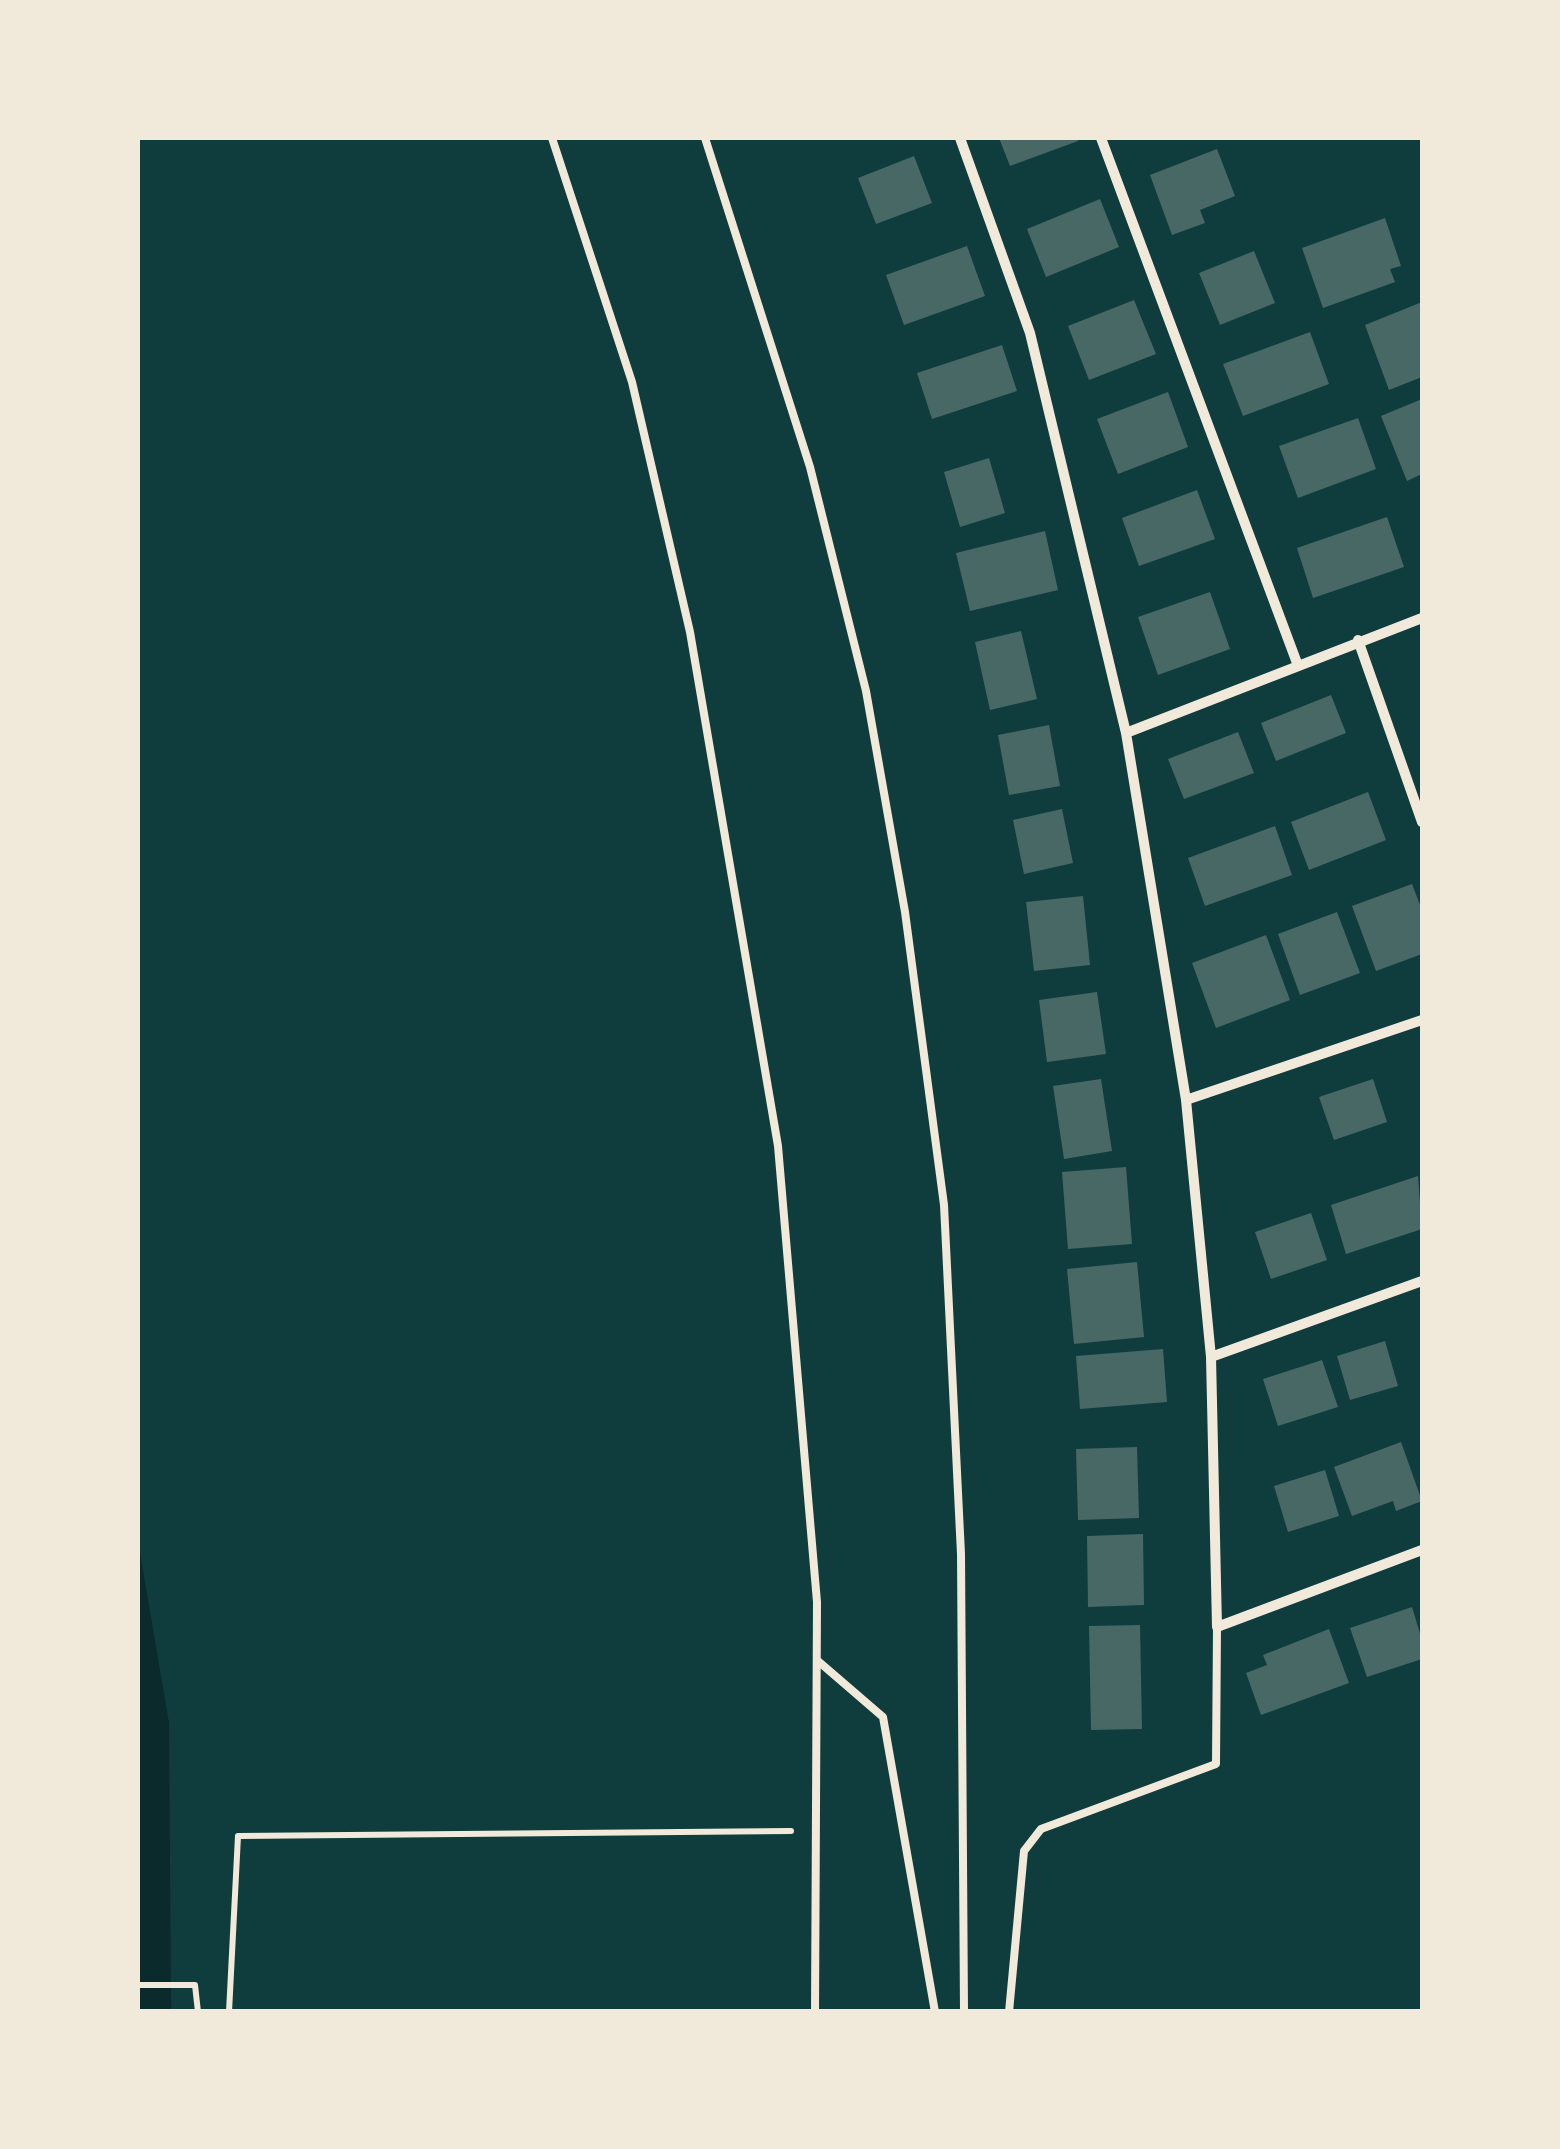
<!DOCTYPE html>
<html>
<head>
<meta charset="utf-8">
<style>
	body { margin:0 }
	#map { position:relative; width:1560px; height:2149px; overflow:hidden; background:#0f3d3e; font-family:"IBM Plex Sans",sans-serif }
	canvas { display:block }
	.frame { position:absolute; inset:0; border:140px solid #f1e9da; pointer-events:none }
</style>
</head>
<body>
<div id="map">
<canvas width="1560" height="2149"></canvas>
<div class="frame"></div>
</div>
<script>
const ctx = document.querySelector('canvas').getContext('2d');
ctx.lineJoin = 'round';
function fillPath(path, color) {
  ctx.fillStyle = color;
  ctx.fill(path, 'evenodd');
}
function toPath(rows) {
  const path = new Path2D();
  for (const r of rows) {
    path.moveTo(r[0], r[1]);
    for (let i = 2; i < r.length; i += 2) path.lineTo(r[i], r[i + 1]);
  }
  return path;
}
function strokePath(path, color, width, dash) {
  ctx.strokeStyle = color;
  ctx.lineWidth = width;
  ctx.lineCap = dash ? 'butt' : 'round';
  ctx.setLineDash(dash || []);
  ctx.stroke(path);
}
fillPath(toPath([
	[138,1541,169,1723,171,2011,138,2011]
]), '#0a2a2b');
fillPath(toPath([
	[999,138,1077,138,1078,141,1010,166],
	[1217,149,1235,196,1200,210,1205,223,1172,235,1150,175],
	[914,156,932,203,876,224,858,178],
	[1100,199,1119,247,1046,277,1027,229],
	[1385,218,1401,266,1390,269,1395,282,1323,308,1302,248],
	[967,246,985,296,904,325,886,275],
	[1254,251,1275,303,1220,325,1199,273],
	[1134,300,1156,354,1089,380,1068,326],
	[1422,302,1422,377,1389,390,1365,325],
	[1310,332,1329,384,1243,416,1223,364],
	[1002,345,1017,391,932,419,917,373],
	[1168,392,1188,447,1118,474,1097,419],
	[1422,399,1422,474,1407,481,1381,416],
	[1358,418,1376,469,1298,498,1279,446],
	[989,458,1005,513,960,527,944,472],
	[1197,490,1215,539,1139,566,1122,518],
	[1387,517,1404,567,1313,598,1297,548],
	[1045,531,1058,590,970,611,956,553],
	[1210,592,1230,649,1158,675,1138,617],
	[1021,631,1037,699,990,710,975,642],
	[1331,695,1346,733,1276,761,1261,723],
	[1049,725,1060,786,1009,795,998,735],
	[1238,732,1254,773,1184,799,1168,759],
	[1368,792,1386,840,1309,870,1291,822],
	[1062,809,1073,863,1024,874,1013,820],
	[1275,826,1292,875,1205,906,1188,858],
	[1412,884,1422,910,1422,954,1376,971,1352,906],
	[1083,896,1090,965,1034,971,1026,902],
	[1337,912,1360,973,1300,995,1278,934],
	[1266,935,1290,1000,1216,1028,1192,963],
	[1097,992,1106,1054,1047,1062,1039,1000],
	[1101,1079,1112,1151,1064,1159,1053,1086],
	[1373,1079,1387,1122,1334,1140,1319,1097],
	[1126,1167,1132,1244,1068,1249,1062,1172],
	[1418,1176,1422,1229,1346,1254,1331,1205],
	[1311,1213,1327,1260,1271,1279,1255,1232],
	[1137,1262,1144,1337,1074,1344,1067,1269],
	[1385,1341,1398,1386,1350,1400,1337,1356],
	[1163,1349,1167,1402,1080,1409,1076,1356],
	[1322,1360,1338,1407,1278,1426,1263,1379],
	[1401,1442,1422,1501,1396,1511,1393,1501,1352,1516,1334,1467],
	[1137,1447,1139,1518,1078,1520,1076,1449],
	[1325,1470,1339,1516,1288,1532,1274,1486],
	[1143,1534,1144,1605,1088,1607,1087,1536],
	[1412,1607,1422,1640,1422,1659,1367,1677,1350,1628],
	[1140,1625,1142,1729,1091,1730,1089,1626],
	[1329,1629,1349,1683,1261,1715,1246,1673,1267,1665,1263,1655]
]), '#486865');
strokePath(toPath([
	[138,1985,195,1985,198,2012],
	[229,2012,238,1836,791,1831]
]), '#f1e9da', 6);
strokePath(toPath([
	[552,138,632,382,690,632,778,1146,817,1602,815,2012],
	[705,138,810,467,866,691,905,912,944,1205,961,1554,964,2012],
	[818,1661,883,1717,935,2012],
	[1009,2012,1024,1851,1041,1829,1216,1764,1217,1627]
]), '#f1e9da', 8);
strokePath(toPath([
	[960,138,1030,333,1126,733,1186,1100,1211,1357,1217,1627,1422,1550],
	[1101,138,1297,663],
	[1358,640,1422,822],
	[1126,733,1422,618],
	[1186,1100,1422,1020],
	[1211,1357,1422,1281]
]), '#f1e9da', 10);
</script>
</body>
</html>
